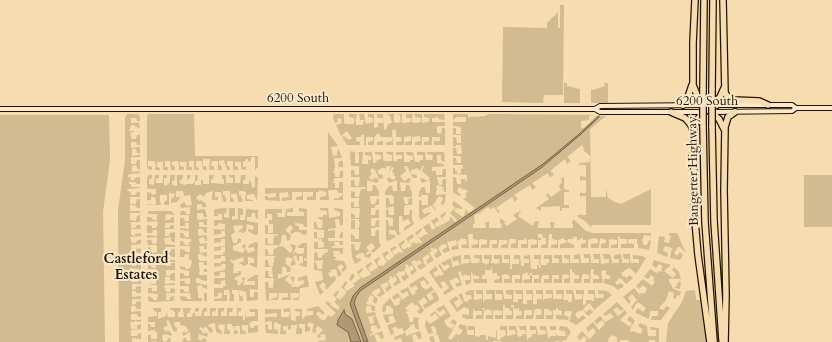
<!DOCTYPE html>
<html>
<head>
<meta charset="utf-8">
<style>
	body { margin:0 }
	canvas { display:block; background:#f6dcaf }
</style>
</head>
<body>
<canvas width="832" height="342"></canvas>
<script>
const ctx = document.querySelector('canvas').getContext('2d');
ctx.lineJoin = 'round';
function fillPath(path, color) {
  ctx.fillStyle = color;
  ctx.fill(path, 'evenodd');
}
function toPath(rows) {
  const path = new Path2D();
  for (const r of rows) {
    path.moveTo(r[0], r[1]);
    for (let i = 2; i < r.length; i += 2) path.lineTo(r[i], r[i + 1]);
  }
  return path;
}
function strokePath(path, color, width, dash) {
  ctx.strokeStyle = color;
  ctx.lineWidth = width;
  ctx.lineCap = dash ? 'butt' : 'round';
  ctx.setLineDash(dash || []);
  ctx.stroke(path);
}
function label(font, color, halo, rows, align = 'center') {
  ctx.font = font + ' Cardo,serif';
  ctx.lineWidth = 4;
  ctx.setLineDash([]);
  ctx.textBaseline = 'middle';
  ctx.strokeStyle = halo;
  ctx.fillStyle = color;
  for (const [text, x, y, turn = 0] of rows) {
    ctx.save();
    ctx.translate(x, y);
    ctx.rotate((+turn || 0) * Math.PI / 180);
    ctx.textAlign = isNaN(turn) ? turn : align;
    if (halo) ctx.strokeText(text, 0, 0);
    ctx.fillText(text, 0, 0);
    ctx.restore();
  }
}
fillPath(toPath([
	[560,5,564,5,563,95,544,95,543,103,502,102,503,27,547,28,547,23,558,12,558,28,560,28],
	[564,83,567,83,567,86,580,89,580,103,564,103],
	[604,83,608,83,608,103,591,103,591,89,593,90,605,86],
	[127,114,138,114,140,117,140,121,137,121,136,118,131,118,131,123,139,123,140,128,136,127,135,125,131,125,129,131,134,131,134,132,131,132,130,135,132,139,136,139,137,135,140,135,140,145,137,145,136,142,131,142,131,148,140,147,140,153,137,153,136,149,132,149,132,156,140,155,140,157,131,157,131,164,136,164,137,160,140,160,140,169,138,169,136,165,132,166,132,172,140,171,140,173,130,174,128,175,128,177,130,177,131,180,134,180,135,178,140,177,140,184,137,184,135,182,129,182,129,184,131,184,131,187,140,187,140,188,127,189,127,190,131,193,131,195,135,195,137,192,140,192,140,197,130,197,130,204,136,204,137,199,140,199,140,208,137,208,135,205,130,205,130,211,140,211,140,213,130,213,130,220,136,221,137,216,140,215,140,222,131,222,131,228,135,228,137,225,140,225,141,229,131,229,131,235,135,236,135,234,141,233,141,236,130,237,132,243,135,243,138,240,141,240,141,244,131,245,131,251,135,251,135,249,141,248,141,253,131,252,131,258,135,258,138,255,141,255,141,259,131,259,130,263,132,263,132,266,136,266,136,263,141,262,141,269,130,268,130,271,132,272,132,274,136,274,138,271,141,271,141,275,130,276,132,282,138,282,138,279,141,279,141,284,132,284,132,290,136,289,136,287,141,286,141,293,136,293,136,291,132,291,132,297,141,296,141,299,132,299,132,305,136,304,136,302,141,301,141,309,137,309,135,306,131,306,131,312,141,311,141,317,137,316,137,314,131,314,131,320,141,320,141,322,135,321,134,322,130,322,131,329,137,329,137,325,141,324,141,329,131,330,131,336,137,336,138,334,141,333,141,339,132,338,132,342,119,342,118,210,125,160,125,118],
	[148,114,194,114,195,156,258,156,258,167,255,170,255,157,251,157,251,162,248,161,248,159,246,159,245,161,243,161,243,167,246,167,246,170,241,169,241,162,235,162,235,166,238,167,238,170,233,170,233,161,227,161,227,166,229,166,230,170,227,170,224,160,219,161,219,165,221,165,222,170,218,170,218,161,212,161,211,166,214,166,214,170,209,170,210,159,203,159,203,166,206,166,207,170,203,170,202,161,196,161,196,167,199,168,199,170,194,170,194,161,189,161,189,167,192,167,192,170,186,170,187,162,180,162,180,166,184,167,184,170,179,170,179,163,177,161,172,162,172,165,175,167,175,170,171,170,170,161,165,161,165,167,168,167,168,170,163,170,163,162,157,162,157,167,160,168,160,170,155,170,156,164,154,161,148,161,148,166,152,167,152,170,148,169,147,166,147,116],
	[334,114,344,114,344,123,346,124,354,124,354,118,349,117,349,114,357,114,355,122,356,122,356,125,363,125,364,120,360,120,359,114,364,114,365,121,366,124,373,122,373,118,368,117,368,114,374,114,374,127,375,128,378,127,378,123,383,123,383,118,377,118,377,114,383,114,384,129,386,130,388,124,392,123,390,116,387,114,394,114,394,122,396,123,401,122,400,115,396,114,402,114,402,123,404,123,411,122,411,118,406,118,406,114,413,114,412,117,412,122,415,123,421,122,421,118,415,117,415,114,422,114,422,123,429,122,429,118,424,117,424,114,444,114,445,120,438,119,438,117,432,118,432,122,445,122,445,126,437,126,437,133,441,134,442,128,445,128,445,145,434,145,434,141,440,141,440,137,432,137,432,145,424,145,424,142,429,141,429,137,422,137,422,145,415,145,415,142,421,141,420,136,412,137,412,145,405,145,405,142,411,141,411,136,404,137,404,145,396,145,396,142,402,141,401,137,396,137,396,130,392,130,393,145,386,145,386,143,392,141,392,137,383,137,383,145,377,145,377,142,383,141,383,137,380,137,380,134,376,134,375,137,374,137,374,145,368,145,368,142,373,141,373,137,366,137,366,145,364,145,364,135,361,135,361,137,356,137,356,141,360,142,360,145,347,145,342,137,344,136,349,140,352,138,347,131,341,136,336,125,342,123,341,118,337,119,338,122,335,123,333,117],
	[453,114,468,114,468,117,485,116,489,114,591,115,589,117,589,120,581,121,581,128,584,128,596,116,606,116,590,129,591,197,606,197,606,188,608,198,615,202,621,204,651,189,651,225,592,225,591,227,585,221,578,217,577,215,580,215,580,213,582,215,586,215,586,196,582,196,580,197,580,192,582,193,586,193,586,180,582,180,580,181,580,176,586,177,586,165,578,165,580,163,590,162,590,156,583,150,584,148,582,145,567,157,571,161,567,164,565,159,550,171,554,174,550,178,548,173,532,183,536,187,532,190,530,185,514,195,518,199,514,202,514,200,512,197,496,208,500,212,498,213,494,207,491,209,491,208,490,209,488,207,480,213,482,215,478,213,474,216,475,223,473,224,473,228,486,228,485,222,490,222,489,224,489,228,501,228,502,224,500,223,500,219,502,219,505,222,504,223,507,226,517,219,513,215,520,211,522,212,520,212,518,216,533,226,535,221,540,222,538,224,538,228,551,228,550,222,555,222,554,224,554,228,573,228,573,224,572,224,573,219,586,231,591,232,591,233,651,233,651,236,644,235,642,241,643,242,643,245,647,245,649,240,651,241,649,250,638,248,638,244,637,243,637,239,628,239,628,243,634,244,634,248,621,248,621,244,627,244,627,239,621,239,619,236,618,236,618,248,611,248,611,245,617,244,617,240,609,239,609,248,601,248,601,244,606,243,606,240,600,238,599,248,591,248,591,244,598,243,598,239,593,238,588,240,588,248,581,248,581,244,586,243,586,240,583,240,583,238,581,238,581,239,577,240,577,237,573,237,573,239,568,239,567,242,574,245,574,248,560,248,560,244,566,243,566,240,564,240,564,238,558,240,558,248,551,248,551,245,557,244,557,240,552,239,552,234,549,234,548,248,541,248,541,245,546,244,546,238,543,238,542,234,538,234,538,238,541,238,541,240,538,240,538,248,531,248,531,245,537,244,537,240,531,239,528,240,528,248,521,248,521,244,527,244,527,240,525,237,524,240,518,240,518,248,511,248,511,244,516,243,516,239,509,239,508,248,501,248,501,245,507,244,507,240,499,240,498,248,492,248,492,244,497,244,497,240,490,240,489,248,481,248,481,245,487,244,487,240,481,239,479,240,479,248,472,248,471,245,478,244,478,240,473,239,473,234,468,234,469,248,462,248,461,245,467,244,466,239,463,239,462,238,460,239,461,240,457,241,459,249,452,250,451,247,457,245,456,240,447,242,450,251,444,253,442,250,447,247,446,244,442,245,441,244,441,246,438,248,442,255,436,258,434,255,438,251,436,248,434,249,432,248,430,249,432,251,429,253,434,260,428,264,426,261,430,257,428,254,424,257,422,258,424,261,423,262,426,266,420,270,417,266,422,263,420,260,416,262,415,260,411,262,417,271,412,275,410,272,414,269,412,265,409,267,407,264,405,265,406,267,404,270,409,277,404,281,401,277,406,274,404,271,401,272,400,271,396,274,401,282,395,286,393,284,397,280,395,276,392,278,391,276,389,277,390,279,388,281,392,288,387,292,385,289,389,285,387,282,380,285,385,293,380,297,377,295,381,291,379,288,372,292,372,294,378,299,376,304,373,302,374,297,370,295,366,304,375,306,375,311,372,311,371,306,366,306,366,313,375,312,376,315,368,317,370,324,374,323,373,317,376,316,381,328,378,329,375,325,371,326,371,332,373,331,373,333,370,334,370,336,382,331,384,338,381,339,378,334,374,335,377,342,318,342,318,341,326,340,325,334,320,335,321,337,318,338,317,336,323,330,318,326,315,329,317,330,315,333,312,332,314,324,309,322,307,326,310,327,310,331,305,332,305,324,299,324,299,327,302,329,302,334,296,334,297,325,291,325,291,329,288,330,288,326,283,326,283,330,286,331,286,334,280,334,281,324,277,324,277,322,274,323,274,329,278,330,278,334,266,333,265,325,268,324,268,329,272,330,272,322,270,321,265,322,265,317,277,317,277,313,265,314,265,309,281,309,281,317,289,317,290,312,284,312,283,309,290,308,291,320,296,321,296,316,300,316,300,312,295,311,295,309,302,309,302,318,304,319,305,316,313,315,313,311,307,311,307,309,318,306,325,313,323,315,319,311,316,314,322,320,325,320,328,315,331,317,336,313,325,303,327,301,331,304,330,305,338,310,340,307,334,302,337,299,333,295,338,290,339,292,336,297,340,300,346,293,346,291,341,287,346,281,347,283,344,288,347,291,355,286,349,279,351,276,352,273,355,276,351,281,353,284,361,278,357,272,362,268,363,270,359,274,361,277,363,278,368,276,371,274,365,266,371,262,372,264,368,268,370,272,377,268,378,267,374,260,379,257,380,258,377,263,379,266,381,265,383,266,387,262,382,254,387,251,389,253,385,257,388,261,394,256,390,249,395,246,397,248,392,251,394,255,400,252,401,253,403,252,398,244,404,240,405,242,401,246,403,250,408,247,409,248,412,245,406,239,412,234,414,237,409,240,411,244,414,242,416,244,419,242,420,244,422,242,415,233,421,228,422,230,417,235,420,238,426,234,427,235,428,234,423,227,429,223,432,230,436,228,431,221,437,217,439,221,434,224,437,227,445,223,440,216,445,212,446,214,442,218,445,223,450,220,449,218,451,217,455,222,457,220,450,213,455,208,452,204,454,201,463,208,462,209,456,208,454,211,463,217,465,213,465,209,469,213,475,208,462,198,465,199,467,196,465,195,468,191,465,189,464,190,459,187,457,191,461,195,459,196,453,192,453,177,456,177,457,184,461,184,461,179,465,179,465,181,467,181,467,175,453,174,453,168,455,168,455,171,457,171,457,174,461,173,461,169,463,168,463,165,453,165,453,158,456,158,457,163,461,163,461,156,453,156,453,148,456,148,457,154,462,154,461,145,456,145,456,147,453,146,453,137,456,137,457,143,461,143,461,135,453,135,453,128,456,128,456,134,461,134,461,127,453,126,453,122,466,122,466,117,457,117,453,120],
	[0,115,109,115,110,160,103,212,105,342,0,342],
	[328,132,338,146,331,147,333,156,337,155,337,151,338,152,338,149,339,150,342,158,334,158,335,167,338,167,339,161,343,161,343,167,335,167,333,173,335,173,335,177,339,177,340,171,343,171,343,178,334,178,333,183,335,183,335,188,339,188,339,182,343,182,343,200,334,200,334,198,339,198,340,196,342,196,343,193,338,193,337,190,331,190,328,191,329,200,320,200,320,197,326,196,326,192,319,190,319,192,316,192,316,200,307,200,307,197,313,196,313,192,303,192,303,200,296,200,296,197,302,196,302,192,292,192,292,200,282,201,282,198,289,197,288,192,279,193,280,201,265,200,265,196,268,196,268,198,276,197,276,193,265,194,265,188,328,188],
	[351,151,355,152,355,163,359,163,359,155,358,152,363,152,362,164,368,164,368,160,371,160,371,156,365,155,365,152,372,152,373,163,376,163,377,160,381,159,381,155,375,154,375,152,383,152,383,159,384,161,392,161,392,155,387,154,386,152,393,152,393,161,397,161,397,159,402,159,402,155,396,155,396,152,404,152,404,162,410,162,410,160,413,160,413,156,407,155,406,152,413,152,415,162,420,162,420,160,423,160,423,155,417,155,417,152,425,152,426,160,432,160,433,155,427,154,427,152,444,152,445,162,441,160,441,155,437,155,437,163,443,164,445,166,432,167,432,171,436,171,436,175,442,175,443,169,446,169,446,177,437,177,437,179,439,185,442,185,443,179,446,179,446,192,444,192,443,187,438,185,436,186,437,190,436,192,436,195,446,194,445,202,443,205,441,204,443,198,439,196,434,204,432,204,436,210,435,210,432,206,430,206,422,210,424,214,430,212,431,213,421,220,419,217,419,200,421,200,422,205,428,205,428,195,421,195,421,197,419,197,419,192,422,187,425,187,426,193,430,193,430,180,422,183,420,179,422,178,427,181,430,178,422,171,424,166,422,166,421,170,418,170,418,168,411,170,411,174,417,175,417,178,413,178,407,166,404,166,406,171,400,176,404,181,409,178,411,179,409,183,400,182,401,191,405,191,406,185,409,185,412,192,412,197,403,197,405,204,408,204,409,198,412,198,412,205,406,205,404,207,404,215,409,215,410,210,412,210,412,219,414,224,404,231,404,228,411,223,408,219,403,221,402,216,399,216,399,232,401,233,398,236,395,230,389,230,389,234,395,235,396,237,388,241,386,239,386,220,388,220,389,226,393,226,393,218,386,217,386,210,388,209,389,215,394,215,394,206,386,208,386,198,389,198,390,204,394,204,394,197,392,195,385,195,385,192,389,186,392,186,393,191,397,191,397,180,389,183,387,179,389,177,393,180,396,178,394,175,395,174,392,172,394,168,392,167,388,174,391,166,387,166,385,170,385,168,382,168,381,169,378,170,378,174,383,175,383,178,379,179,375,170,372,168,370,171,372,173,369,178,372,180,376,177,379,181,377,183,367,180,367,191,372,191,373,185,375,185,379,191,379,196,370,196,370,197,371,204,375,204,377,199,379,199,379,205,375,205,375,208,371,208,371,215,375,215,376,210,379,210,379,218,371,218,371,226,375,226,376,221,379,220,379,227,371,228,371,236,375,236,376,230,379,230,379,242,381,246,373,253,371,251,375,247,372,243,366,247,369,251,366,253,366,255,371,253,371,256,369,258,366,257,365,258,364,253,360,253,355,256,358,259,359,258,362,260,355,264,352,257,351,244,354,244,355,250,359,250,361,242,351,242,351,233,355,237,355,239,359,239,359,229,351,229,351,220,355,220,355,229,359,228,360,222,359,222,359,219,351,219,351,213,355,215,355,218,359,218,360,208,351,208,351,202,354,202,354,207,359,207,359,198,351,198,351,191,355,192,355,197,359,197,361,189,366,189,365,187,351,187,351,180,354,180,355,186,359,186,360,177,351,177,351,170,354,170,355,175,359,175,359,167,358,166,351,166,350,153],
	[149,175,152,175,152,177,151,179,149,179,149,184,154,185,155,175,159,175,159,178,156,179,156,183,163,183,163,175,167,175,167,178,164,178,164,185,166,186,170,182,170,175,175,175,174,181,172,181,172,185,174,185,175,186,177,186,177,175,183,175,182,180,180,180,179,183,185,185,187,184,187,175,191,175,189,179,187,180,187,184,193,184,195,181,195,175,198,175,197,181,195,181,195,185,201,185,201,180,203,180,203,184,209,184,209,175,214,175,213,179,211,180,211,183,224,184,224,180,222,178,222,175,226,175,226,183,233,183,233,178,229,177,229,175,235,175,235,183,240,183,241,175,246,175,245,180,243,180,243,184,249,184,249,178,250,182,251,182,252,188,255,187,255,176,258,178,257,201,254,194,247,195,247,199,253,200,253,201,245,201,246,192,244,191,239,191,239,195,241,195,241,198,243,199,242,202,238,202,237,194,231,194,231,198,233,198,234,202,230,202,230,191,223,191,223,195,225,195,225,198,227,199,226,202,223,201,221,192,215,192,215,197,218,197,218,200,212,200,212,195,213,194,212,191,206,193,204,197,200,194,196,198,199,201,201,200,206,204,206,207,202,207,202,204,197,204,197,210,205,209,207,217,204,217,203,213,197,213,197,220,207,219,207,225,204,225,203,222,199,222,199,227,207,227,207,233,205,233,202,229,198,229,198,236,207,235,207,241,205,241,204,237,199,238,200,244,207,243,207,249,204,249,204,246,199,246,200,253,207,252,207,257,202,255,202,254,198,254,198,259,200,261,207,261,207,265,204,265,203,262,199,262,199,269,207,269,207,272,204,272,204,269,200,269,199,275,207,275,207,281,201,280,200,278,196,278,196,283,207,285,207,289,202,287,202,285,197,286,198,293,207,293,207,301,204,301,204,293,198,293,198,298,202,298,202,301,182,301,180,299,180,296,187,297,187,299,191,299,190,293,180,293,180,289,183,289,185,292,189,292,189,286,180,286,180,281,184,281,186,284,190,284,190,278,180,279,180,273,183,273,185,276,189,276,189,271,180,269,180,266,185,267,185,269,189,269,191,266,192,261,191,260,189,260,189,254,185,254,184,257,180,257,180,249,185,250,185,252,190,252,190,246,180,246,180,241,183,241,185,245,189,245,189,242,191,242,191,239,180,238,180,233,183,233,185,237,189,237,189,231,180,230,180,228,189,229,189,223,185,223,185,226,180,226,180,218,183,218,185,221,189,221,189,215,180,215,180,213,181,211,185,211,186,214,190,214,190,207,181,208,180,205,184,202,187,206,192,205,190,195,184,196,183,191,176,191,176,197,181,197,177,202,171,203,171,199,174,197,175,194,169,193,169,205,164,205,164,202,167,200,167,195,160,195,160,201,161,205,148,205,147,204,155,205,156,203,155,197,151,197,151,200,147,200,147,192,151,193,152,195,156,194,156,189,147,189,147,178],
	[832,175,832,227,804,227,804,175],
	[564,177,564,189,569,190,569,192,564,192,564,205,569,205,569,208,562,208,562,211,560,211,560,206,541,207,541,211,536,208,549,199,546,195,548,193,551,197,561,190,559,186,562,182,561,179],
	[227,208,226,213,224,213,224,217,229,218,229,208,235,208,235,216,232,216,232,220,238,219,238,208,243,209,243,215,240,215,240,220,245,220,246,209,258,210,258,218,256,219,255,213,252,213,251,217,247,217,247,221,258,223,258,234,255,235,248,231,248,229,253,230,254,226,247,224,246,231,243,233,238,231,243,228,242,225,233,226,235,232,231,235,233,243,237,243,238,238,241,239,241,242,233,246,233,250,243,253,245,249,242,248,243,244,246,245,245,250,247,250,248,253,255,251,254,247,248,248,249,245,255,242,258,243,257,268,250,265,250,263,254,263,254,258,248,257,248,264,244,266,239,263,244,261,243,257,233,261,231,259,230,261,234,264,233,273,238,273,238,271,241,271,241,275,234,278,238,282,237,284,239,286,243,281,242,278,243,277,245,278,243,285,255,285,255,281,247,281,248,279,255,275,258,275,258,290,250,289,250,297,254,297,254,292,258,292,258,300,247,301,246,292,239,290,240,296,242,296,243,299,243,301,239,301,239,291,237,290,232,290,232,294,234,294,234,301,229,301,230,295,229,290,224,290,224,295,227,295,227,301,214,301,214,299,222,298,222,293,218,293,218,296,214,297,214,288,223,288,223,286,226,286,225,280,221,281,221,284,214,284,214,278,225,278,225,272,220,272,220,275,217,276,214,275,214,272,225,270,226,264,221,264,221,266,214,267,214,263,221,263,221,261,226,261,225,256,221,256,221,258,214,259,214,255,223,255,223,253,225,252,225,247,221,247,221,250,214,251,214,247,225,246,225,239,221,239,221,242,214,243,214,238,221,238,221,237,225,237,225,231,221,231,221,234,214,235,214,229,225,230,225,224,219,223,217,226,214,226,214,220,222,220,222,214,218,214,218,216,214,216,214,210,215,209],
	[293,208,293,212,287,212,287,216,304,216,304,212,299,211,299,208,307,209,307,227,304,227,303,224,295,223,295,225,299,226,299,230,307,230,307,234,304,235,299,232,295,232,292,234,290,232,293,228,290,225,285,230,291,235,290,240,287,241,286,235,282,235,281,243,279,245,278,247,283,246,290,253,293,250,290,245,292,244,296,246,293,255,294,255,295,252,296,252,297,254,300,254,304,253,304,249,305,249,304,248,298,248,298,246,303,243,307,243,307,259,304,258,304,260,307,261,307,267,304,267,298,264,303,263,303,256,299,256,299,261,298,261,296,255,293,257,296,264,292,266,290,264,293,260,291,258,287,257,285,259,286,261,285,263,291,268,290,272,287,272,286,267,282,267,282,274,278,274,278,279,290,274,285,280,291,285,293,282,290,277,292,276,295,278,291,287,299,287,300,285,304,284,304,280,298,281,298,278,307,275,309,287,300,288,299,300,293,300,293,299,299,297,299,293,290,293,291,300,282,300,282,298,288,297,288,293,279,293,278,300,271,300,271,299,277,297,277,293,269,293,269,301,266,300,265,282,268,282,269,288,273,288,274,278,265,278,265,271,268,271,269,277,273,277,272,267,265,267,265,260,268,260,269,266,273,267,273,263,274,263,274,258,276,256,265,256,265,249,267,249,269,255,273,255,274,249,277,248,278,245,265,245,265,238,268,238,268,244,273,244,274,236,278,235,278,234,265,234,265,225,268,225,268,233,273,233,273,224,269,224,269,220,272,220,272,214,267,214,267,218,265,218,265,210,266,209,282,209,282,213,277,213,277,214,278,215,278,217,285,217,286,209],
	[320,208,328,208,329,218,340,216,340,212,334,210,334,208,343,209,343,225,340,225,339,219,335,219,336,228,328,229,328,231,335,230,335,238,339,238,341,232,343,232,343,238,328,238,328,241,343,241,343,245,340,245,339,242,334,242,335,246,332,246,332,248,343,248,343,254,341,254,339,251,333,251,334,257,336,257,336,259,334,259,334,260,344,261,347,268,343,272,341,270,344,267,341,264,337,267,342,274,338,277,336,269,330,270,331,272,328,273,330,277,335,276,336,280,326,290,325,287,326,285,323,282,319,286,324,292,320,295,315,282,323,280,322,271,323,271,314,270,314,262,316,263,318,269,322,269,323,260,314,261,314,253,317,252,318,258,322,258,322,255,324,255,324,253,328,252,328,249,314,249,314,242,318,242,318,248,324,247,324,242,322,242,322,239,314,238,314,232,317,232,317,238,324,238,324,230,314,229,314,222,316,222,318,228,322,228,323,221,318,218,318,217,323,217,323,215,327,215,327,211,320,210],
	[149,211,171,211,174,214,174,215,166,214,165,220,169,220,172,217,174,217,174,223,165,223,165,228,169,228,171,225,174,225,174,229,165,229,165,236,169,236,170,233,175,232,175,242,172,242,170,237,164,238,165,244,175,245,175,247,165,247,166,252,170,252,172,249,175,249,175,257,172,257,169,254,165,254,165,260,175,260,175,262,166,262,166,266,171,266,171,263,175,263,175,270,166,270,166,276,170,276,172,273,175,273,175,281,170,280,170,277,165,277,165,284,175,283,175,285,166,285,164,286,166,292,170,292,171,288,175,289,175,293,166,293,166,300,170,300,170,297,175,296,173,301,150,302,148,300,148,296,153,298,153,300,157,300,158,294,148,293,148,288,152,288,152,291,157,291,157,285,151,285,151,284,156,284,156,278,152,278,152,280,148,281,148,273,151,273,152,276,156,276,157,270,156,269,148,269,148,265,150,265,153,268,156,268,156,262,148,261,148,256,151,256,153,260,157,259,157,254,148,254,148,247,150,247,152,253,157,252,157,245,148,245,147,240,151,240,153,244,156,244,157,241,157,237,147,238,147,235,157,236,157,230,153,230,152,233,147,233,147,225,152,226,152,228,156,228,158,224,157,221,147,222,147,217,151,217,153,220,157,220,157,214,147,214],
	[669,233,677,233,686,253,680,247,678,247,674,253,677,256,680,252,683,255,680,260,670,258,672,248,665,246,663,251,668,253,667,257,657,253,659,236,665,237,664,242,669,243,671,236,669,235],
	[580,254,581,263,589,263,589,258,584,258,584,254,590,254,591,263,599,263,599,259,594,259,593,254,600,254,601,264,609,263,609,259,604,259,603,254,610,254,612,263,619,263,619,259,614,259,614,255,621,254,622,263,629,263,629,259,624,259,623,254,630,254,630,262,632,263,639,263,639,259,633,259,633,255,642,256,646,258,636,274,630,268,627,269,621,273,623,277,624,276,626,278,630,275,633,278,626,284,621,278,617,279,618,280,615,282,617,285,621,283,624,286,618,290,613,286,604,283,604,279,610,279,610,275,606,275,606,270,601,271,603,283,593,283,593,279,599,279,599,276,593,274,594,269,591,269,590,283,584,283,584,279,589,279,589,275,585,274,582,275,581,283,574,283,574,279,579,279,579,275,575,275,575,273,572,272,572,269,570,269,570,283,564,283,564,279,569,278,569,275,564,274,562,276,562,283,554,283,554,279,559,279,559,275,552,275,552,283,544,283,544,279,549,279,549,275,544,275,541,277,541,283,534,283,534,279,539,279,539,275,532,275,532,273,530,273,530,275,532,275,532,283,524,283,523,280,530,279,530,275,528,275,527,272,522,275,522,283,515,283,515,279,520,279,520,275,512,275,512,283,504,283,504,279,510,279,509,275,505,274,502,275,502,283,494,283,494,280,499,279,500,276,497,276,497,273,494,273,493,275,492,268,491,267,491,270,485,270,485,275,482,275,482,279,487,279,487,283,474,283,473,279,479,279,479,276,475,276,475,274,473,276,472,272,471,273,471,283,466,285,465,280,470,280,470,275,467,276,466,274,462,276,461,271,458,272,462,285,457,287,455,284,460,282,457,277,449,281,454,289,445,295,443,292,449,288,444,281,440,283,443,287,441,289,429,272,436,266,438,270,433,273,435,277,439,275,441,276,444,274,438,265,440,264,444,271,450,267,448,264,444,266,441,263,451,258,452,267,460,265,458,260,453,262,452,257,461,255,461,264,469,263,470,259,464,259,464,255,470,255,471,263,479,263,480,259,474,258,474,255,482,255,482,263,484,263,485,265,489,263,489,259,484,259,484,255,492,255,491,263,494,263,494,264,499,263,500,265,499,259,494,259,494,255,502,255,502,263,509,263,509,259,504,259,504,255,510,255,510,269,512,269,512,264,519,264,519,259,514,259,514,255,520,255,521,266,524,266,524,263,529,263,529,259,524,259,524,256,530,255,531,269,537,269,537,265,539,265,539,268,541,267,541,265,539,264,539,259,534,259,534,255,541,255,540,263,542,265,547,265,547,263,549,263,549,259,544,259,544,255,552,255,552,263,559,263,559,259,554,258,554,255,562,255,562,263,564,263,564,265,565,263,569,263,569,259,564,258,564,255,570,255,570,263,579,263,579,259,574,259,574,255],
	[654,260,671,265,664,271,673,278,676,274,672,270,674,267,679,272,680,276,681,279,669,279,669,282,670,282,670,284,672,285,672,287,676,287,678,282,681,282,680,289,672,287,672,288,681,292,679,296,678,295,675,299,673,298,674,293,669,291,666,300,659,308,663,310,667,306,670,308,661,320,651,320,652,316,658,316,658,311,650,311,649,319,636,313,635,312,638,308,643,312,646,308,638,302,635,305,633,310,631,307,637,300,632,294,628,298,631,301,629,304,623,297,634,288,639,294,642,293,644,294,647,289,643,285,639,289,636,286,643,279,652,286,655,282,653,280,655,278,651,275,648,279,644,277,650,269,657,273,659,271,661,272,662,270,661,269,663,266,659,264,656,268,652,265],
	[423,276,429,283,427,285,424,280,420,282,422,287,426,290,431,286,434,290,426,295,430,301,434,298,431,294,435,291,439,298,439,300,425,309,423,305,428,302,424,297,418,302,424,310,421,314,417,312,420,308,416,304,415,306,412,302,405,308,409,312,406,311,406,313,408,314,408,317,409,318,409,322,413,322,414,317,419,318,418,322,419,329,416,329,414,324,410,325,410,327,405,331,406,336,420,331,422,338,418,339,416,334,412,335,413,341,415,342,402,342,401,338,395,340,394,337,405,333,402,328,398,329,396,327,392,328,394,333,391,335,387,325,396,322,393,315,388,317,390,322,386,323,383,315,393,314,393,309,391,308,391,306,386,306,386,311,382,312,383,305,390,298,395,306,400,304,399,302,401,300,399,297,394,300,392,297,398,293,402,300,409,295,407,291,402,294,400,291,408,287,412,295,416,293,415,291,418,289,416,285,411,288,409,285],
	[471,290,474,290,474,300,482,299,482,294,476,294,476,290,483,290,483,302,484,302,484,300,492,299,492,294,486,294,486,290,495,290,495,300,502,300,502,294,496,294,496,290,503,290,504,299,512,299,512,295,506,294,506,290,514,290,513,302,518,302,518,299,522,299,522,294,516,294,515,290,523,290,523,304,527,304,527,300,532,300,532,294,526,294,526,290,533,290,533,304,537,304,537,299,542,299,542,294,536,294,536,290,543,290,543,300,544,300,544,299,552,298,552,294,546,294,546,290,553,290,553,299,562,299,562,294,556,294,556,290,564,290,563,300,568,300,568,302,572,302,572,294,566,294,566,290,573,290,575,300,582,299,582,294,576,294,576,290,584,290,584,294,583,294,583,305,586,304,586,300,591,300,592,301,594,301,594,294,588,294,588,290,595,290,595,298,603,298,604,294,598,294,598,290,607,291,612,295,594,310,590,303,587,305,583,309,586,312,590,309,593,312,588,316,583,310,577,312,575,315,578,319,583,315,586,318,576,325,569,321,572,313,571,311,565,311,564,315,569,317,568,320,556,319,556,315,562,315,562,311,558,310,558,308,556,308,556,310,553,310,553,319,546,319,546,315,552,315,552,311,549,311,549,309,544,309,544,319,536,319,536,315,542,315,541,309,536,309,534,310,533,319,526,319,526,315,532,315,532,310,526,310,524,311,524,319,516,319,516,316,522,315,522,311,519,311,519,308,514,309,514,305,511,305,511,307,513,307,513,319,506,319,506,315,512,315,512,311,509,310,509,308,505,308,505,305,503,305,503,319,495,319,495,315,502,315,502,311,495,310,493,311,493,319,486,319,486,315,492,315,492,311,488,309,485,311,484,308,482,308,483,310,484,310,483,319,476,319,476,315,482,315,482,311,474,311,474,309,473,309,473,319,467,319,462,317,463,314,469,315,469,309,464,307,457,312,449,301,456,296,459,299,454,302,457,308,462,304,463,302,458,295,462,293,464,301,468,302,468,300,472,299,471,295,466,295,465,292],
	[695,290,696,300,700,300,707,342,666,342,668,323,682,302,686,291],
	[617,302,624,309,621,311,617,307,613,310,618,316,625,310,627,313,620,320,630,327,632,323,627,320,630,316,635,321,631,327,630,331,632,332,633,331,641,334,643,329,638,326,640,323,647,326,648,336,656,336,656,330,651,330,650,327,659,328,659,342,655,342,655,340,649,340,649,342,629,342,628,340,620,340,620,342,617,342,617,337,611,335,611,337,609,337,608,342,585,342,587,339,584,336,580,340,577,337,582,331,589,339,591,338,596,332,593,328,588,332,586,328,593,322,599,330,605,324,602,320,597,324,594,321,600,316,605,322,614,317,610,313,606,316,603,314],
	[444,305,451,316,444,321,447,326,452,329,455,325,450,322,453,319,457,322,448,338,451,340,456,334,460,335,463,330,458,328,460,324,467,326,467,335,474,335,474,330,468,330,468,326,475,326,475,336,480,337,480,335,486,335,486,340,488,340,488,336,496,338,496,331,497,331,497,340,500,340,501,338,506,335,505,330,500,330,500,326,507,326,507,337,508,336,516,334,515,330,509,330,509,326,516,326,518,337,522,336,522,334,526,334,525,330,520,330,519,326,526,326,527,340,528,340,529,337,532,337,532,334,536,334,536,330,530,330,530,326,536,326,538,335,546,334,545,330,540,330,540,326,546,326,548,338,550,338,550,336,556,336,556,330,550,330,550,326,556,326,556,334,558,336,566,336,565,331,559,330,560,326,567,327,571,332,565,341,563,340,562,342,556,341,555,342,501,342,501,341,493,341,493,342,459,342,458,341,457,342,440,342,438,335,433,336,435,342,431,342,429,337,437,335,436,331,437,331,434,326,431,327,433,333,428,334,425,325,426,320,430,324,439,318,435,313,431,317,430,315,435,311,440,317,446,313,444,309,439,312,436,309],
	[153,308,161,308,161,312,158,312,158,319,166,316,166,311,168,317,175,317,175,312,174,312,173,310,170,310,170,308,181,308,180,312,178,312,178,317,184,317,183,308,191,308,189,313,187,313,187,317,192,317,193,313,195,313,195,308,199,308,199,311,195,312,195,316,201,316,203,308,207,308,207,311,204,312,204,316,210,316,210,308,216,308,216,311,212,312,212,316,218,316,218,308,224,308,224,311,221,312,221,316,227,316,227,308,233,308,232,312,229,312,229,316,237,316,237,308,241,308,241,311,238,312,238,316,243,316,243,320,245,320,245,312,246,317,255,316,255,312,250,312,249,309,258,309,258,321,253,321,252,322,250,323,249,325,251,328,254,328,254,326,258,325,258,332,248,333,248,325,242,325,242,330,245,331,246,334,240,334,240,326,235,326,234,330,238,331,237,334,234,334,234,326,232,326,232,324,227,324,227,329,230,331,230,334,224,334,225,325,219,324,218,328,221,330,222,334,221,334,216,332,215,323,210,324,208,326,212,328,213,332,210,333,206,326,203,329,201,327,199,328,204,334,206,332,208,334,207,337,199,334,198,339,202,341,203,338,206,339,206,342,182,342,184,338,186,338,187,341,191,341,190,332,183,336,182,334,184,331,186,333,189,330,185,326,180,325,180,322,174,322,174,326,177,328,177,331,174,332,170,323,168,320,166,322,168,325,163,328,166,332,168,330,172,334,171,336,166,334,162,335,163,342,167,341,168,338,170,338,171,342,157,342,157,341,148,342,148,335,151,335,151,339,157,339,157,332,155,332,155,330,148,331,148,324,150,324,151,327,155,327,155,322,148,322,148,317,157,316,157,312,154,311]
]), '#d2ba91');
const water = toPath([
	[599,116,599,117,580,135,541,168,360,291,356,297,354,303,368,342,364,342,350,304,353,296,360,288,543,164,578,135,599,116],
	[344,310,345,314,352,319,361,342,351,342,348,332,337,325,338,320,344,310]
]);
fillPath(water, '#af9874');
strokePath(water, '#776346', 1);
const secondary = toPath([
	[716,105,792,105,796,108],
	[0,109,595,109,600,106,705,105],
	[595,109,600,112,704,112],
	[713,112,792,111,796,108,832,108]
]);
const motorway = toPath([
	[695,0,693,43,693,85,698,97,715,112],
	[723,0,725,93,728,97,734,100,759,101,768,105],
	[703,90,704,0],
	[712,90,713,0],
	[683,105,687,100,692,85],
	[712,105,720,97,724,88],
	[710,111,719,119,724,129],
	[671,112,685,118,691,125,693,131,695,221,698,255,710,342],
	[703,126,705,222,714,342],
	[712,126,714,221,722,340],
	[693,131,695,123,701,115,708,109,717,105],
	[725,342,726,295,724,190,725,127,728,117,735,112]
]);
strokePath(secondary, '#241300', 6);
strokePath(motorway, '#241300', 8);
strokePath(secondary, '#f9e8cb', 4);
strokePath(motorway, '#f6dcaf', 5.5);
const motorwayBridge = toPath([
	[703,90,703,126],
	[712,126,712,90]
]);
strokePath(motorwayBridge, '#241300', 8, []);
strokePath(motorwayBridge, '#f6dcaf', 5.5);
label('13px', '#241300', '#f9e8cb', [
	["6200 South",298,99],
	["6200 South",707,102],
	["Bangerter Highway",694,171,-91]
]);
label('bold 14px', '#241300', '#f9e8cb', [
	["Castleford",136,260],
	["Estates",136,276]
]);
</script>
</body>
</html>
